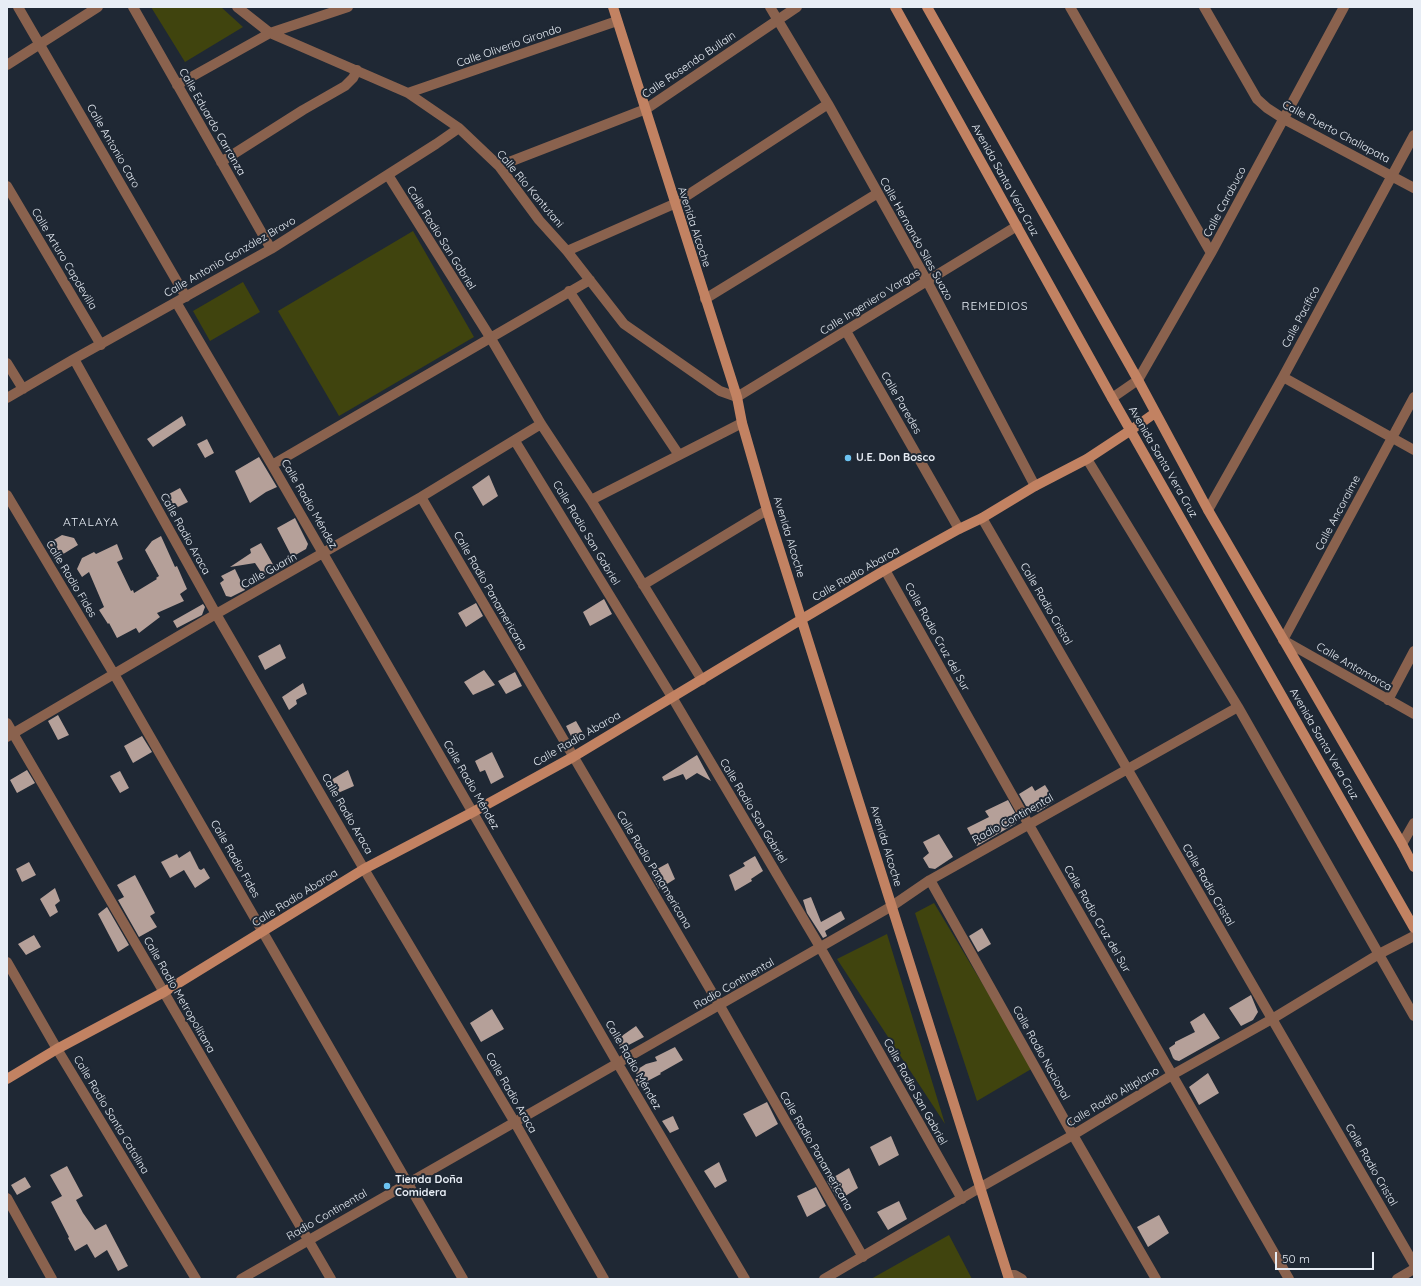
<!DOCTYPE html>
<html>
<head>
<meta charset="utf-8">
<style>
	body { margin:0 }
	#map { position:relative; width:1421px; height:1286px; overflow:hidden; background:#1f2834; font-family:Quicksand,sans-serif }
	canvas { display:block }
	.frame { position:absolute; inset:0; border:8px solid #e7edf5; pointer-events:none }
	.scale { position:absolute; left:1275px; top:1252px; width:99px; height:18px; box-sizing:border-box; border:2px solid #e7edf5; border-top:0; padding-left:5px; font-size:12px; line-height:14px; white-space:nowrap; color:#e7edf5; -webkit-text-stroke:3px #1f2834; paint-order:stroke }
</style>
</head>
<body>
<div id="map">
<canvas width="1421" height="1286"></canvas>
<div class="frame"></div>
<div class="scale">50 m</div>
</div>
<script>
const ctx = document.querySelector('canvas').getContext('2d');
ctx.lineJoin = 'round';
function fillPath(path, color) {
  ctx.fillStyle = color;
  ctx.fill(path, 'evenodd');
}
function toPath(rows) {
  const path = new Path2D();
  for (const r of rows) {
    path.moveTo(r[0], r[1]);
    for (let i = 2; i < r.length; i += 2) path.lineTo(r[i], r[i + 1]);
  }
  return path;
}
function strokePath(path, color, width, dash) {
  ctx.strokeStyle = color;
  ctx.lineWidth = width;
  ctx.lineCap = dash ? 'butt' : 'round';
  ctx.setLineDash(dash || []);
  ctx.stroke(path);
}
function label(font, color, halo, rows, align = 'center') {
  ctx.font = font + ' Quicksand,sans-serif';
  ctx.lineWidth = 4;
  ctx.setLineDash([]);
  ctx.textBaseline = 'middle';
  ctx.strokeStyle = halo;
  ctx.fillStyle = color;
  for (const [text, x, y, turn = 0] of rows) {
    ctx.save();
    ctx.translate(x, y);
    ctx.rotate((+turn || 0) * Math.PI / 180);
    ctx.textAlign = isNaN(turn) ? turn : align;
    if (halo) ctx.strokeText(text, 0, 0);
    ctx.fillText(text, 0, 0);
    ctx.restore();
  }
}
fillPath(toPath([
	[151,7,221,7,243,27,185,62],
	[413,231,474,337,339,416,278,311],
	[243,282,260,312,210,341,193,311],
	[934,903,1033,1068,977,1101,915,913],
	[887,934,945,1124,837,959],
	[949,1235,972,1279,871,1279]
]), '#40440e');
fillPath(toPath([
	[182,416,186,425,153,447,147,439],
	[207,439,214,453,205,458,197,444],
	[259,457,277,487,266,492,250,503,235,471],
	[489,475,498,496,483,506,472,487],
	[180,488,188,502,174,509,167,495],
	[295,518,308,544,306,549,292,557,277,528],
	[62,535,74,538,78,545,55,559,47,544],
	[161,536,175,567,177,566,187,589,180,594,184,601,157,613,160,617,139,633,136,628,117,638,109,623,108,624,99,610,104,607,89,572,82,577,77,569,82,558,94,552,96,554,117,544,123,559,117,562,131,591,133,590,134,593,157,579,156,578,159,576,145,550,152,541],
	[261,543,275,568,263,575,255,563,230,567,251,553,250,549],
	[235,569,245,590,231,597,226,596,220,583,224,580,221,576],
	[604,599,612,614,590,626,583,612],
	[476,603,483,616,466,627,458,613],
	[203,604,205,607,202,615,177,628,173,621],
	[280,644,286,658,265,670,258,656],
	[484,670,495,685,473,695,464,682],
	[515,672,522,686,506,694,498,681],
	[303,683,307,694,296,700,297,704,289,710,282,697],
	[58,715,69,735,58,740,48,721],
	[576,721,584,735,577,738,571,736,566,726],
	[142,736,152,752,133,763,124,746],
	[492,752,504,777,491,784,485,770,480,772,475,761],
	[697,755,711,781,697,773,686,780,683,774,664,781,662,777],
	[27,770,35,783,17,793,10,780],
	[348,770,354,786,338,793,331,780],
	[120,771,129,788,120,793,110,776],
	[1045,785,1055,801,1038,812,1034,811,1026,806,1019,794,1032,786,1035,791],
	[1008,800,1018,818,1015,824,977,846,967,828,989,817,985,811],
	[939,834,953,857,935,869,929,868,923,858,929,853,923,842],
	[190,851,199,869,201,870,204,868,210,878,195,888,184,870,170,878,161,862,177,854,179,858],
	[755,856,763,871,751,879,752,881,735,891,729,875,745,866,743,863],
	[29,862,36,875,22,882,16,869],
	[668,863,675,879,659,889,650,873],
	[135,875,155,913,150,916,157,927,139,937,118,900,124,897,117,885],
	[55,888,60,901,55,905,58,912,50,917,40,899],
	[811,897,821,922,841,911,845,919,825,931,827,936,823,938,807,913,803,900],
	[107,907,129,945,118,952,98,914],
	[982,928,991,944,978,952,969,936],
	[34,935,41,947,26,955,18,944],
	[1251,995,1258,1012,1253,1020,1241,1026,1229,1008],
	[492,1009,504,1029,481,1042,470,1023],
	[1204,1013,1220,1038,1179,1061,1175,1060,1173,1058,1169,1048,1175,1044,1175,1042,1195,1032,1190,1022],
	[636,1026,644,1037,621,1049,616,1040],
	[675,1047,683,1060,660,1073,661,1074,638,1086,635,1078,638,1069,646,1064,657,1061,655,1057],
	[1208,1073,1219,1093,1199,1105,1189,1087],
	[767,1102,778,1124,756,1137,743,1114],
	[673,1116,679,1129,670,1133,662,1121],
	[891,1136,899,1155,879,1166,870,1147],
	[719,1162,727,1181,715,1188,704,1171],
	[67,1166,83,1196,76,1200,83,1213,95,1230,106,1224,128,1266,118,1271,107,1250,95,1258,87,1244,75,1251,68,1238,69,1237,51,1202,62,1196,50,1175],
	[849,1168,858,1188,839,1200,838,1199,827,1181],
	[25,1177,31,1187,17,1195,11,1185],
	[816,1187,826,1206,807,1217,797,1196],
	[899,1201,907,1219,888,1230,877,1212],
	[1159,1215,1169,1233,1148,1247,1137,1227]
]), '#b5a099');
strokePath(toPath([
	[18,7,186,297],
	[133,7,271,249],
	[237,7,270,33,408,93,459,128,499,166,539,220,567,251,624,324,720,391,737,397,1017,226],
	[770,7,828,104,927,281,1035,486],
	[1070,7,1211,253],
	[1204,7,1257,99,1267,108,1284,119,1414,188],
	[7,65,98,7],
	[177,85,270,33,348,7],
	[408,93,617,21],
	[221,162,303,110,345,86,353,78,357,70],
	[499,166,646,109,797,7],
	[388,175,490,337,541,424,591,500,702,680],
	[7,186,101,345],
	[567,251,674,204,828,104],
	[569,291,679,455],
	[705,299,878,193],
	[176,302,272,465,618,1064,745,1279],
	[846,331,959,529],
	[74,359,216,614,364,869,514,1121,604,1279],
	[7,363,23,389],
	[1283,377,1414,450],
	[1414,397,1283,640,1414,714],
	[7,398,74,359,271,249,436,144,459,128],
	[1112,398,1138,380,1211,253,1344,7],
	[515,441,672,697,820,947,962,1199],
	[1087,459,1238,707,1414,1016],
	[272,465,590,280],
	[7,495,114,674,463,1279],
	[421,497,720,1006,863,1257],
	[591,500,742,423],
	[1208,510,1283,377,1414,135],
	[982,518,1414,1264],
	[885,570,1029,825,1289,1279],
	[643,585,767,510],
	[1388,700,1414,651],
	[7,723,331,1279],
	[7,737,216,614,421,497,541,424],
	[1402,844,1414,823],
	[930,880,1073,1135,1156,1279],
	[7,962,57,1049,196,1279],
	[7,1198,52,1279],
	[1008,1275,1015,1275,1022,1279],
	[241,1279,892,906,930,880,1238,707],
	[824,1279,981,1187,1073,1135,1172,1075,1272,1019,1379,954,1414,936],
	[1397,1279,1414,1269]
]), '#8a624e', 10);
strokePath(toPath([
	[613,7,737,397,742,423,767,510,1009,1279],
	[895,7,1112,398,1414,928],
	[927,7,1138,380,1208,510,1402,844,1414,867],
	[7,1079,57,1049,164,992,364,869,473,812,573,757,802,619,885,570,959,529,982,518,1035,486,1087,459,1131,430,1155,413]
]), '#c28262', 10);
for (const [x, y, r, color] of [
	[848,458,4,"#6cc3f2"],
	[387,1186,4,"#6cc3f2"]
]) {
  const dot = new Path2D();
  dot.arc(x, y, r, 0, 2 * Math.PI);
  ctx.fillStyle = color;
  ctx.fill(dot);
  strokePath(dot, '#1f2834', 1.5);
}
label('11px', '#e7edf5', '#1f2834', [
	["Calle Oliverio Girondo",509,46,-19],
	["Calle Rosendo Bullain",689,65,-34],
	["Calle Eduardo Carranza",212,122,60],
	["Calle Puerto Challapata",1336,132,28],
	["Calle Antonio Caro",113,146,60],
	["Avenida Santa Vera Cruz",1005,180,61],
	["Calle Río Kantutani",530,189,50],
	["Calle Carabuco",1225,202,-62],
	["Avenida Alcoche",694,227,72],
	["Calle Radio San Gabriel",441,238,58],
	["Calle Hernando Siles Suazo",916,239,61],
	["Calle Antonio González Bravo",230,257,-30],
	["Calle Arturo Capdevilla",64,259,59],
	["Calle Ingeniero Vargas",870,302,-32],
	["Calle Pacífico",1301,317,-62],
	["Calle Paredes",901,403,60],
	["Avenida Santa Vera Cruz",1163,462,60],
	["Calle Radio Méndez",309,504,60],
	["Calle Ancoraime",1338,513,-62],
	["Calle Radio San Gabriel",586,533,59],
	["Calle Radio Araca",185,534,61],
	["Avenida Alcoche",789,537,73],
	["Calle Guarín",269,571,-29],
	["Calle Radio Abaroa",856,574,-30],
	["Calle Radio Fides",71,579,59],
	["Calle Radio Panamericana",490,591,60],
	["Calle Radio Cristal",1046,604,60],
	["Calle Radio Cruz del Sur",937,637,61],
	["Calle Antamarca",1354,667,30],
	["Calle Radio Abaroa",577,739,-30],
	["Avenida Santa Vera Cruz",1324,744,60],
	["Calle Radio Méndez",471,785,60],
	["Calle Radio San Gabriel",753,811,59],
	["Calle Radio Araca",347,814,60],
	["Radio Continental",1013,819,-29],
	["Avenida Alcoche",886,846,73],
	["Calle Radio Fides",235,859,60],
	["Calle Radio Panamericana",654,870,59],
	["Calle Radio Cristal",1208,885,60],
	["Calle Radio Abaroa",295,898,-32],
	["Calle Radio Cruz del Sur",1097,919,60],
	["Radio Continental",734,984,-30],
	["Calle Radio Metropolitana",179,995,60],
	["Calle Radio Nacional",1041,1053,61],
	["Calle Radio Méndez",633,1065,60],
	["Calle Radio San Gabriel",915,1092,61],
	["Calle Radio Araca",511,1093,60],
	["Calle Radio Altiplano",1113,1097,-31],
	["Calle Radio Santa Catalina",111,1115,59],
	["Calle Radio Panamericana",816,1151,60],
	["Calle Radio Cristal",1371,1165,60],
	["Radio Continental",327,1215,-30]
]);
label('bold 11px', '#e7edf5', '#1f2834', [
	["U.E. Don Bosco",856,458],
	["Tienda Doña",395,1180],
	["Comidera",395,1193]
], 'left');
ctx.letterSpacing = '1px';
label('12px', '#e7edf5', '#1f2834', [
	["REMEDIOS",995,306],
	["ATALAYA",91,522]
]);
ctx.letterSpacing = '0px';
</script>
</body>
</html>
